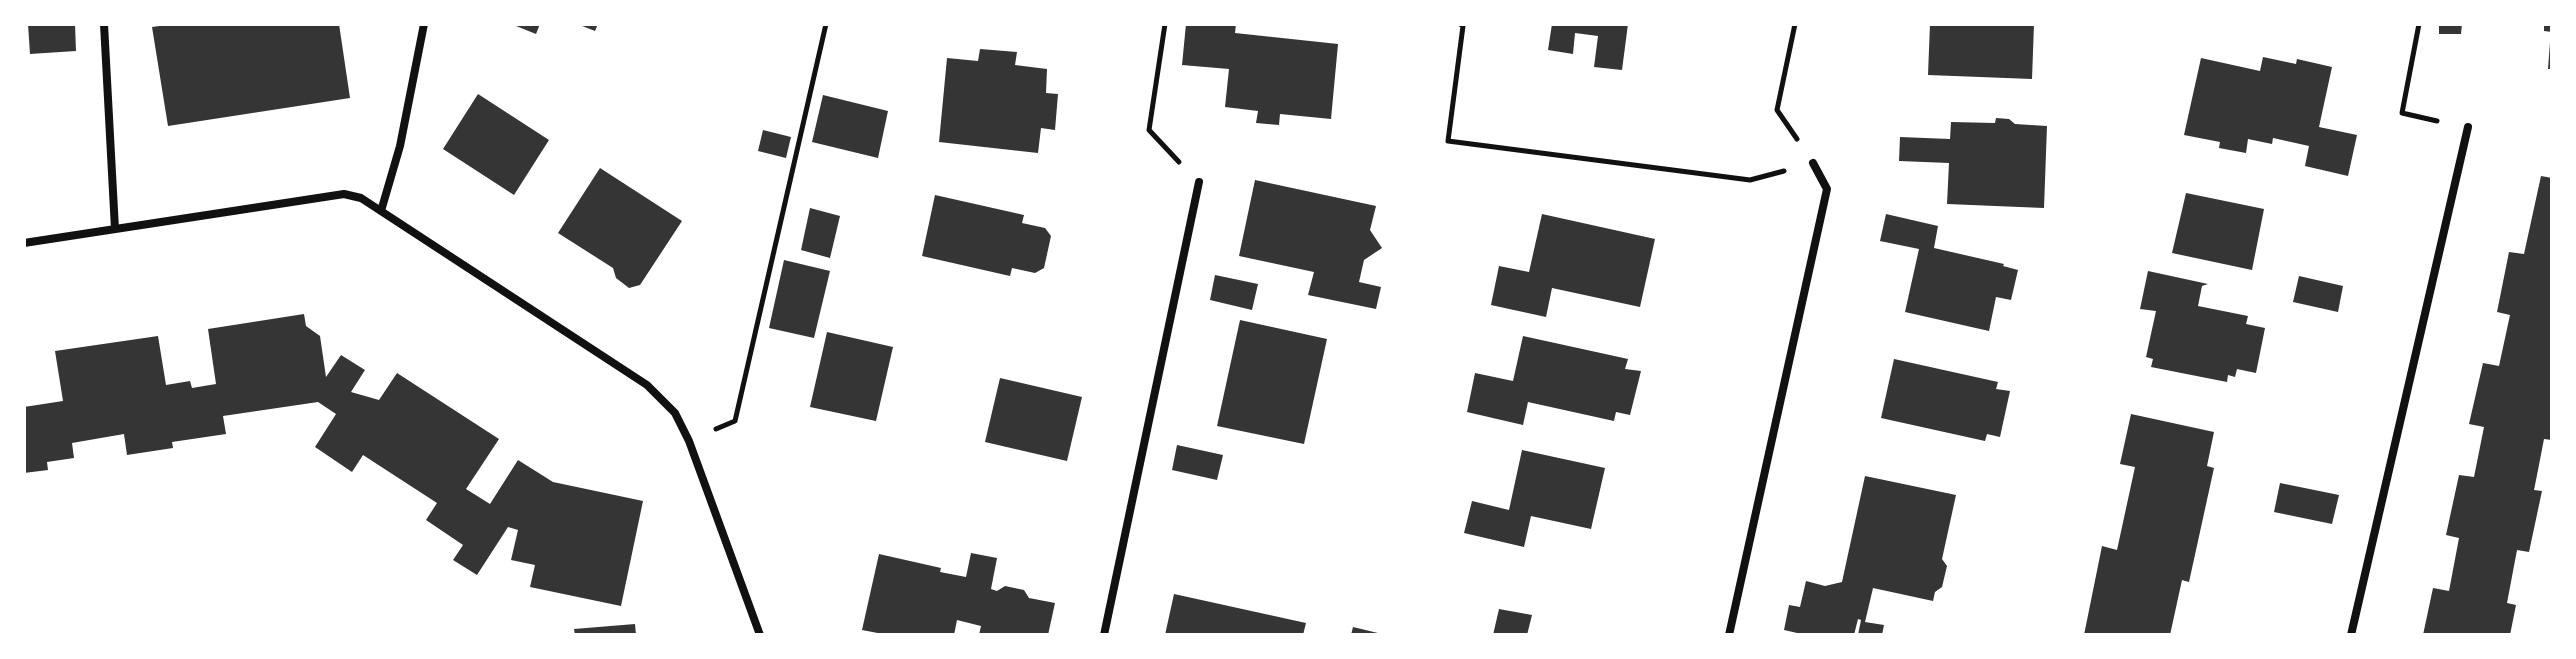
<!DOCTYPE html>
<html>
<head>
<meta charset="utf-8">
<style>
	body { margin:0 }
	#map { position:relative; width:2576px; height:659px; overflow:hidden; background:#fff; font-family:"Public Sans",sans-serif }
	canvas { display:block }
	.frame { position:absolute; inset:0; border:26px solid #fff; pointer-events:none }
</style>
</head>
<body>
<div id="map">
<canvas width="2576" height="659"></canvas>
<div class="frame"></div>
</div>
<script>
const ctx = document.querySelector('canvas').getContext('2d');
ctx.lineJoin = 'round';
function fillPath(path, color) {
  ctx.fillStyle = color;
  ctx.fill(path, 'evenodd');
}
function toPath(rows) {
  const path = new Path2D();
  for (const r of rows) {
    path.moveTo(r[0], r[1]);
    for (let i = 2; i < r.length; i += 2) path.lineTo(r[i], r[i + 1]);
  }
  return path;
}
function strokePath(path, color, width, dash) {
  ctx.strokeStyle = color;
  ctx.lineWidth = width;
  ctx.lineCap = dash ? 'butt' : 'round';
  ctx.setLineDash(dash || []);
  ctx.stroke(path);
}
fillPath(toPath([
	[28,24,75,24,76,51,30,54],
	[174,24,339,24,350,98,168,126,152,27],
	[511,24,540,24,536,34],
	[577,24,598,24,595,31],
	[1186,24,1236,24,1235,33,1338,44,1331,119,1280,114,1279,125,1256,123,1258,111,1225,107,1229,69,1182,65],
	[1552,24,1628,24,1622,70,1594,67,1598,36,1575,33,1573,54,1548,50],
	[1930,24,2034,24,2032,79,1928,75],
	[2439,24,2462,24,2461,34,2439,34],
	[2544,24,2552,24,2552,32,2544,31],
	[2550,42,2552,42,2552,69,2548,69],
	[980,49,1017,52,1015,65,1047,69,1046,93,1058,94,1055,130,1041,128,1038,153,939,142,947,58,978,61],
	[2263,57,2296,64,2297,59,2332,67,2319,127,2357,135,2348,176,2305,166,2309,146,2273,138,2272,144,2248,139,2246,153,2219,148,2220,142,2184,135,2201,58,2260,71],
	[478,94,549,140,514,195,443,149],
	[823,95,888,111,878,158,812,142],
	[1996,118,2009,119,2015,124,2047,126,2044,208,1947,204,1949,163,1899,161,1900,137,1950,139,1951,122,1995,123],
	[763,130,791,137,786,158,758,151],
	[600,168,682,221,640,285,629,288,616,278,613,268,558,233],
	[2541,176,2552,178,2552,440,2544,439,2538,470,2534,490,2542,491,2529,552,2517,550,2507,603,2516,605,2510,635,2423,635,2433,588,2449,591,2459,538,2446,535,2459,475,2474,477,2484,427,2469,424,2483,363,2499,366,2510,315,2497,312,2509,252,2524,254],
	[1255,180,1376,206,1370,230,1382,248,1364,260,1359,282,1381,287,1376,309,1308,295,1314,272,1239,256],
	[2186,193,2264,209,2252,270,2172,253],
	[935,195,1024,215,1022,223,1045,228,1051,236,1044,268,1035,273,1012,268,1010,276,922,256],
	[810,208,840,216,830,258,801,250],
	[1542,214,1655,239,1640,307,1552,288,1546,317,1491,305,1499,266,1529,272],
	[1886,214,1938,226,1934,248,2004,264,2003,266,2018,270,2011,300,1996,297,1989,331,1905,312,1919,249,1880,241],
	[784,260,830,271,814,338,769,328],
	[2148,271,2208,284,2202,286,2198,306,2248,316,2246,324,2265,328,2256,373,2237,369,2235,377,2228,375,2227,382,2151,367,2153,359,2146,357,2156,311,2140,309],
	[1215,275,1258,284,1252,310,1210,300],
	[2299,276,2343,286,2338,312,2293,302],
	[304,314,306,326,320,336,326,377,341,355,365,370,351,392,379,400,397,373,499,439,466,489,490,504,518,460,553,482,643,501,621,606,530,587,535,565,511,560,518,530,508,527,477,575,453,560,463,545,426,520,437,503,363,455,352,472,315,447,336,414,318,402,223,416,226,434,172,442,173,448,127,455,124,434,72,443,74,458,47,462,48,470,24,473,24,407,63,401,55,351,158,336,166,385,190,381,192,388,216,384,208,329],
	[1240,320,1327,339,1304,444,1217,426],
	[827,332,893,347,876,421,810,407],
	[1523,336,1628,359,1625,369,1641,371,1630,415,1616,412,1614,421,1528,402,1523,425,1467,412,1475,373,1513,381],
	[1894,359,1998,382,1996,389,2010,391,2000,437,1987,434,1985,441,1881,418],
	[1000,378,1082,397,1067,461,985,442],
	[2131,414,2214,432,2207,466,2214,468,2189,582,2182,580,2170,635,2084,635,2102,546,2117,550,2135,467,2120,464],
	[1177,445,1223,455,1217,480,1172,470],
	[1522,450,1605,468,1591,529,1531,516,1524,547,1464,533,1472,501,1509,510],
	[1865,476,1956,495,1942,559,1947,566,1942,587,1935,592,1933,601,1873,588,1865,622,1884,625,1882,635,1858,635,1861,620,1858,619,1854,635,1806,635,1784,630,1789,605,1800,607,1806,581,1825,586,1842,582],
	[2280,483,2339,495,2332,524,2274,512],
	[971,553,997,558,991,589,997,591,1005,586,1024,590,1029,598,1055,603,1048,635,979,635,981,626,957,620,954,635,888,635,862,630,879,554,941,568,940,572,966,577],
	[1174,594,1306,623,1303,635,1165,635],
	[1499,609,1532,615,1527,635,1493,635],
	[635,624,636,635,575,635,574,629],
	[1353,627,1382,634,1382,635,1351,635]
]), '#353535');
strokePath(toPath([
	[1165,24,1149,130,1179,162],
	[1460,24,1463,26,1448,141,1750,180,1784,171],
	[1795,24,1777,110,1797,139],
	[2419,24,2402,113,2437,121],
	[716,429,735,421,826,24]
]), '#111', 5);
strokePath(toPath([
	[104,24,115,229],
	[381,211,400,146,424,24],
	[24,243,344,194,361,198,647,385,675,413,689,441,760,635],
	[1104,635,1199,182],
	[1729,635,1827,189,1813,163],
	[2351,635,2468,127]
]), '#111', 8);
</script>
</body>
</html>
